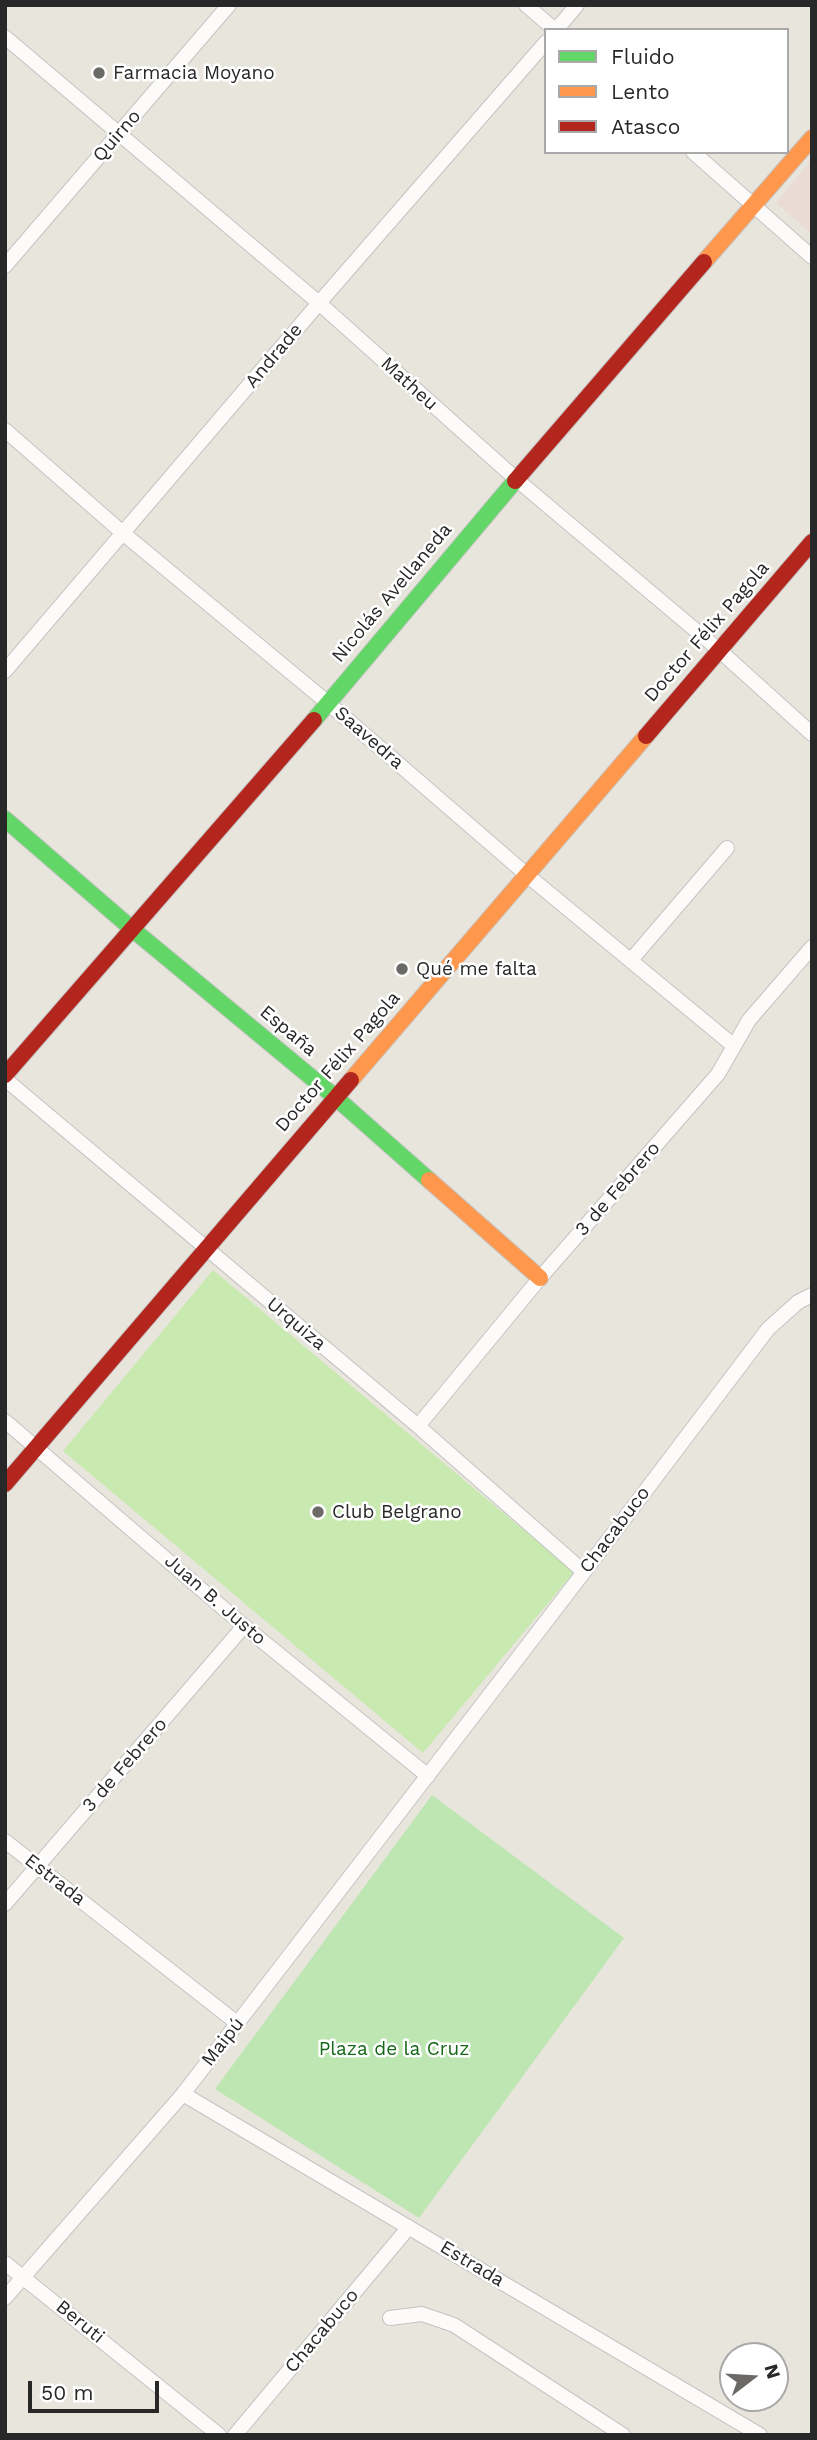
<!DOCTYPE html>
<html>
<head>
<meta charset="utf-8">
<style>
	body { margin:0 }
	#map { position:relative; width:817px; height:2440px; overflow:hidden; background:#e8e5dc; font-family:"Work Sans",sans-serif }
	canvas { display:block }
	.frame { position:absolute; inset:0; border:7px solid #282828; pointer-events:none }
	.legend { position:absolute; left:544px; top:28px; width:245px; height:126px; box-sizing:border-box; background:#fff; border:2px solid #a9a9a9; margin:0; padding:9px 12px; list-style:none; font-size:21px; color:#282828 }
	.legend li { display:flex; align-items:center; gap:14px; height:35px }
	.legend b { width:35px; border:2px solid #a9a9a9 }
	.north { position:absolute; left:719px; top:2342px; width:70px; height:70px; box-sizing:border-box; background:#fff; border:2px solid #a9a9a9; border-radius:50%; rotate:73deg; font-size:19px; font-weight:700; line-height:28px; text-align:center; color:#282828 }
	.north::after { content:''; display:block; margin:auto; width:24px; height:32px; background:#6b6a67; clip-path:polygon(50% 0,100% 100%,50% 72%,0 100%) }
	.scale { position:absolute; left:28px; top:2381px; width:131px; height:32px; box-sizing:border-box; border:4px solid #282828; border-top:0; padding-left:9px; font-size:21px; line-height:24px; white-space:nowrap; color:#282828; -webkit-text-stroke:5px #fff; paint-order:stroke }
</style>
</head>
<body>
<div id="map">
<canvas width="817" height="2440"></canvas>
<div class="frame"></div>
<ul class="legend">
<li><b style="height:9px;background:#63d668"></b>Fluido</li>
<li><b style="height:9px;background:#ff974d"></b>Lento</li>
<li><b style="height:9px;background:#b3261e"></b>Atasco</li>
</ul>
<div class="north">N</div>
<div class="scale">50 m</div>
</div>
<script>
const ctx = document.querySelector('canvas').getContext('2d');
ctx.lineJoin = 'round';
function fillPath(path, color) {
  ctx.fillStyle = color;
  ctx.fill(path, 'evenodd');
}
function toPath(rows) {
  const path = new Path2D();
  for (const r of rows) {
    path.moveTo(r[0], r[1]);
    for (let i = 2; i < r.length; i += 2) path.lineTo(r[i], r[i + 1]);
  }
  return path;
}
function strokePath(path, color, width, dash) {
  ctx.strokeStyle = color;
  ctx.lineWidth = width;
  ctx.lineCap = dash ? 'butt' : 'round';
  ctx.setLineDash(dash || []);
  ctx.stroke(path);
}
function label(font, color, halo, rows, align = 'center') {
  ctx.font = font + ' "Work Sans",sans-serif';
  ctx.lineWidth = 5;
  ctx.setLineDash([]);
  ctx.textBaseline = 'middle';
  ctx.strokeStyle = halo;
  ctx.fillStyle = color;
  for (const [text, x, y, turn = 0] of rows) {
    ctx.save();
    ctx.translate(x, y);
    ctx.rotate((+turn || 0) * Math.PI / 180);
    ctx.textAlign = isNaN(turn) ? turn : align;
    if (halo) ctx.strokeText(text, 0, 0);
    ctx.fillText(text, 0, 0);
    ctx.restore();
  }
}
fillPath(toPath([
	[812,159,812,234,776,203]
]), '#eadbd4');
fillPath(toPath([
	[432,1795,624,1938,419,2218,215,2089]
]), '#bee6b3');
fillPath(toPath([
	[213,1270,574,1572,423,1753,63,1451]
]), '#c8eab0');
const street = toPath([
	[526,5,555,30],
	[556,30,577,5],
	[5,37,319,303,516,479,719,650,812,734],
	[693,152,812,257],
	[5,266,229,5],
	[5,430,124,534,328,703,527,875,734,1046],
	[5,671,319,303,546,42],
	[631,960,727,848],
	[5,1079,418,1426,584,1572],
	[5,1421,244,1626,428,1776],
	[418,1426,540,1278,718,1074,749,1020,812,947],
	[5,1841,237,2023],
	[5,1904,244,1626],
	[183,2094,760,2435],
	[5,2263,219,2435],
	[5,2298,183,2094,584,1572,768,1329,798,1302,812,1295],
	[390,2318,422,2314,454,2325,623,2435],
	[235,2435,409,2227]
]);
const fast = toPath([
	[314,720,515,481],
	[5,819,131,928,335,1097,429,1180]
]);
const slow = toPath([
	[704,262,812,138],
	[351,1080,646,736],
	[429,1180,540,1278]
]);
const jam = toPath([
	[515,481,704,262],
	[646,736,812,542],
	[5,1075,314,720],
	[5,1484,351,1080]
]);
strokePath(street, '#c4c3c2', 16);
strokePath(fast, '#c4c3c2', 18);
strokePath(slow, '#c4c3c2', 18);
strokePath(jam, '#c4c3c2', 18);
strokePath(street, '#fcfbfa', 14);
strokePath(fast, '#63d668', 16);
strokePath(slow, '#ff974d', 16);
strokePath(jam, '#b3261e', 16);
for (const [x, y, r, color] of [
	[99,73,7,"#6b6a67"],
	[402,969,7,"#6b6a67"],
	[318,1512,7,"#6b6a67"]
]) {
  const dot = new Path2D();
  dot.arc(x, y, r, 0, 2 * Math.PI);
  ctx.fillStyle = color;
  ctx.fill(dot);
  strokePath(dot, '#fff', 2.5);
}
label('19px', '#282828', '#fff', [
	["Farmacia Moyano",113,73],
	["Qué me falta",416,969],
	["Club Belgrano",332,1512]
], 'left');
label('19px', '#282828', '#fff', [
	["Quirno",117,136,-49],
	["Andrade",274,356,-50],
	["Matheu",409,384,42],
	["Nicolás Avellaneda",392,593,-50],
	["Doctor Félix Pagola",707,632,-49],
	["Saavedra",369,738,41],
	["España",288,1031,40],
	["Doctor Félix Pagola",338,1062,-49],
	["3 de Febrero",618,1189,-49],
	["Urquiza",296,1324,40],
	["Chacabuco",615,1530,-53],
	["Juan B. Justo",215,1600,41],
	["3 de Febrero",125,1765,-49],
	["Estrada",55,1880,38],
	["Maipú",223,2042,-52],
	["Estrada",472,2264,31],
	["Beruti",80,2322,39],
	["Chacabuco",322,2331,-50]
]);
label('19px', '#156817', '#fff', [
	["Plaza de la Cruz",394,2049]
]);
</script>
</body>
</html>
